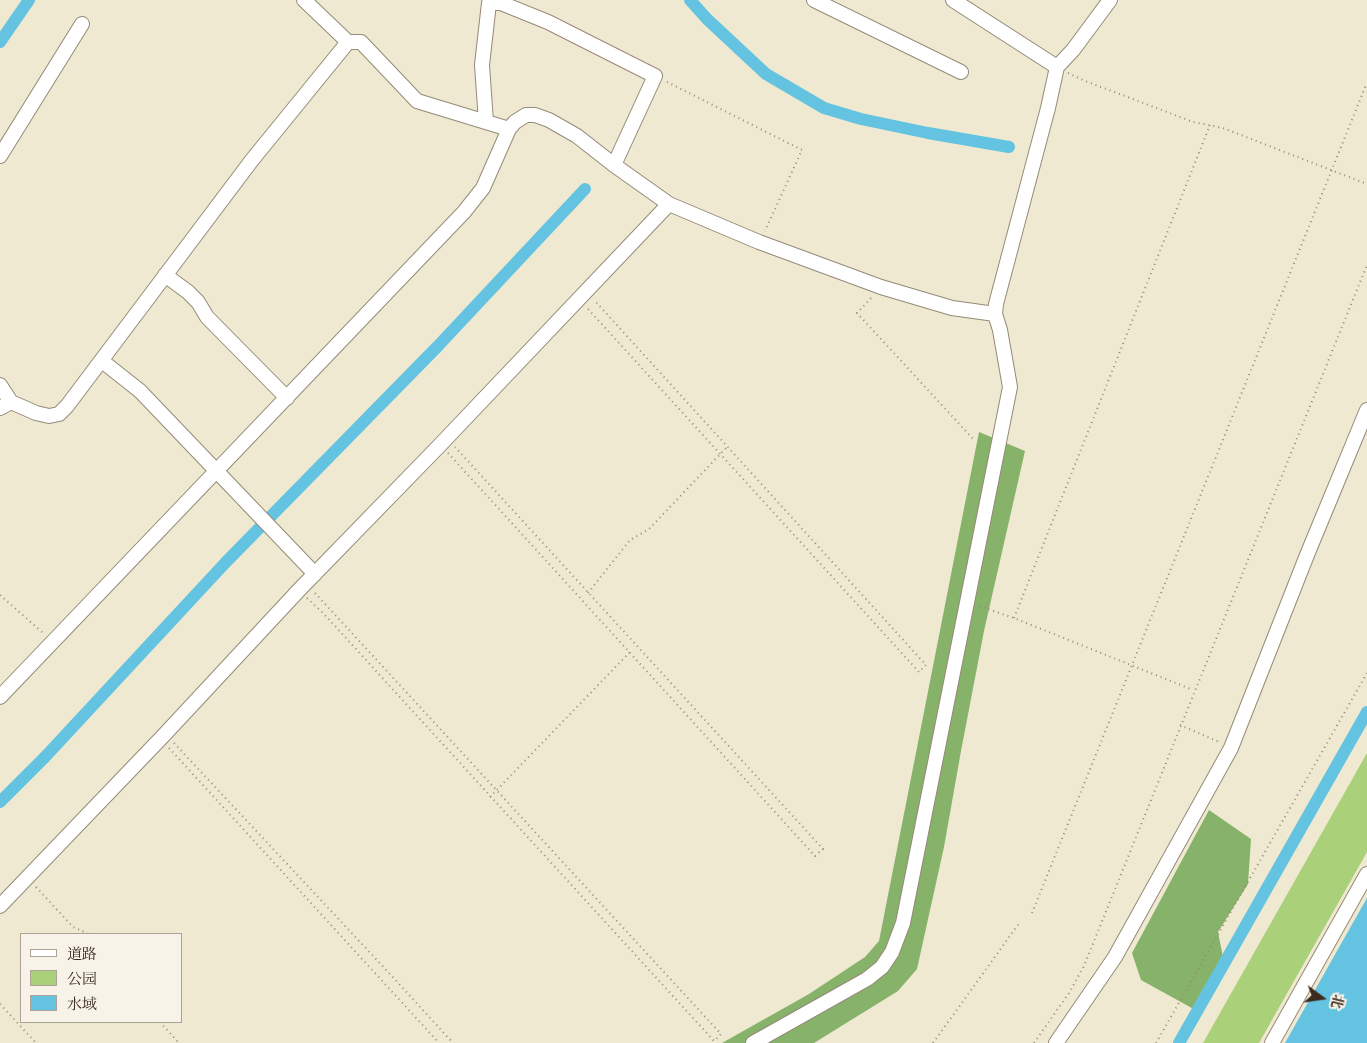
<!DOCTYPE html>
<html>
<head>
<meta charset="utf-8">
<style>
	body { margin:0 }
	#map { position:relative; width:1367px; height:1043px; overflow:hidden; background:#efe9d1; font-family:"IM FELL English","Noto Serif SC",serif }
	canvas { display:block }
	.legend { position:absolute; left:20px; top:933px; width:162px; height:90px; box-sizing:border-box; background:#f7f3e8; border:1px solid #aca397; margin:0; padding:6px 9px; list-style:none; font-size:15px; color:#3b2a1e }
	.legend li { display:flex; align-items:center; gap:10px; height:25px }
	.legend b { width:25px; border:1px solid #aca397 }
	.north { position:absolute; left:1297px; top:973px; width:50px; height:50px; -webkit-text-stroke:4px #f7f3e8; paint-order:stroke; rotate:104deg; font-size:14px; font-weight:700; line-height:20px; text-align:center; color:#3b2a1e }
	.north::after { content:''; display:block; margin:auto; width:18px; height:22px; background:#3b2a1e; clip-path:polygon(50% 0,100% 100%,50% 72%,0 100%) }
</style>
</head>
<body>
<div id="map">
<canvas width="1367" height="1043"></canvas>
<ul class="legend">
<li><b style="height:6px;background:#fff"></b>道路</li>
<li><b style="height:14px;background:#aad07a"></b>公园</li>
<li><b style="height:14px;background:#63c3e1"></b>水域</li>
</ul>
<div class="north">北</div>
</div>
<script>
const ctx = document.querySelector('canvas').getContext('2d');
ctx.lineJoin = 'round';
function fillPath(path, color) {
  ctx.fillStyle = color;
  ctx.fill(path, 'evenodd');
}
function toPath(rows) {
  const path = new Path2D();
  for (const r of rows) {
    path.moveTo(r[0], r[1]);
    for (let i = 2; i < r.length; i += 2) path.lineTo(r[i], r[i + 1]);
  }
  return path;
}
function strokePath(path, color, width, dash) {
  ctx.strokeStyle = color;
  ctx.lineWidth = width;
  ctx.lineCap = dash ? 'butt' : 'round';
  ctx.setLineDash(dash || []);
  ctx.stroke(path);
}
fillPath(toPath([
	[1367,753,1367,852,1259,1043,1203,1043]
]), '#aad07a');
fillPath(toPath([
	[979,432,1025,451,984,631,961,751,944,847,917,969,898,991,814,1043,722,1043,809,994,865,957,879,941],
	[1209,810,1251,839,1248,884,1218,932,1225,967,1199,1012,1141,980,1132,953]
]), '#87b26a');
fillPath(toPath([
	[1367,898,1367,1043,1285,1043,1350,928]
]), '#63c3e1');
strokePath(toPath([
	[690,0,707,19,766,74,824,108,861,119,928,133,1009,147],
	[0,42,29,0],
	[0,802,45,757,226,562,437,347,585,189],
	[1179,1043,1367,712]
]), '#63c3e1', 12);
const minor = toPath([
	[304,0,348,42,361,42,417,101,509,129],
	[814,0,961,72],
	[953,0,1057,67],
	[486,122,482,65,489,3,501,3,548,22,655,76,614,165],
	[0,156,82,24],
	[165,275,188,292,198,302,207,317,287,398],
	[102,361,140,391,315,574],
	[0,385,11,402,36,413,49,416,59,414,67,406,252,160,348,42],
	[0,408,11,402],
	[0,697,464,212,483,188,509,129,515,122,526,115,535,115,549,120,577,136,614,165,669,204,759,242,881,287,952,308,995,314],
	[0,906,165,734,299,590,440,445,669,204],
	[753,1043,867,979,882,967,892,952,903,923,1010,387,1000,330,995,314,996,304,1048,108,1057,67,1073,50,1110,0],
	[1056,1043,1115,957,1231,748,1307,555,1367,410],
	[1272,1043,1367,874]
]);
strokePath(minor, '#958a78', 16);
strokePath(toPath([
	[1068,73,1085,81,1125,96,1193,122,1223,128,1367,184],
	[667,82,802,150,765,231],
	[871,298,857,313,975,441],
	[588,309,919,672,926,665,595,301],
	[448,453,815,856,823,849,455,447],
	[588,593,630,540,649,529,727,447],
	[0,595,43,633],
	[307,598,324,614,714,1041,721,1034,315,593],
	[979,606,1014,618,1193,690],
	[1014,618,1210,125],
	[1180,725,1219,742],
	[174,743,390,974,453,1043],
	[169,748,439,1043],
	[490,797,630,652],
	[36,887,73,927,89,934],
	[1032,913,1366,85],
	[0,1004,36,1043],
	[160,1022,179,1043],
	[933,1043,1020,922],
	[1034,1043,1069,993,1084,966,1367,265],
	[1156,1043,1367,673]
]), '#958a78', 2, [1, 4]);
strokePath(minor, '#fff', 14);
</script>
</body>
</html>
